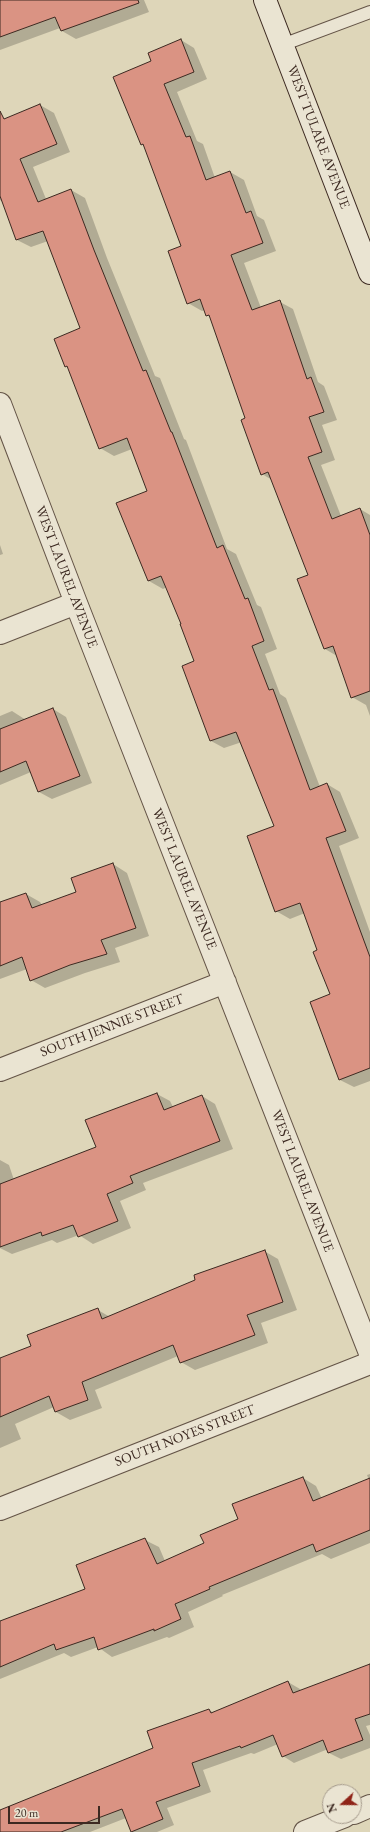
<!DOCTYPE html>
<html>
<head>
<meta charset="utf-8">
<style>
	body { margin:0 }
	#map { position:relative; width:370px; height:1832px; overflow:hidden; background:#ded6b9; font-family:"EB Garamond",serif }
	canvas { display:block }
	.north { position:absolute; left:322px; top:1784px; width:40px; height:40px; box-sizing:border-box; background:#eae4d2; border:1px solid #a4998b; border-radius:50%; rotate:249deg; font-size:11px; font-weight:700; line-height:16px; text-align:center; color:#3c2921 }
	.north::after { content:''; display:block; margin:auto; width:14px; height:18px; background:#8f2418; clip-path:polygon(50% 0,100% 100%,50% 72%,0 100%) }
	.scale { position:absolute; left:8px; top:1806px; width:92px; height:18px; box-sizing:border-box; border:2px solid #3c2921; border-top:0; padding-left:5px; font-size:12px; line-height:14px; white-space:nowrap; color:#3c2921; -webkit-text-stroke:3px #eae4d2; paint-order:stroke }
</style>
</head>
<body>
<div id="map">
<canvas width="370" height="1832"></canvas>
<div class="north">N</div>
<div class="scale">20 m</div>
</div>
<script>
const ctx = document.querySelector('canvas').getContext('2d');
ctx.lineJoin = 'round';
function fillPath(path, color) {
  ctx.fillStyle = color;
  ctx.fill(path, 'evenodd');
}
function toPath(rows) {
  const path = new Path2D();
  for (const r of rows) {
    path.moveTo(r[0], r[1]);
    for (let i = 2; i < r.length; i += 2) path.lineTo(r[i], r[i + 1]);
  }
  return path;
}
function strokePath(path, color, width, dash) {
  ctx.strokeStyle = color;
  ctx.lineWidth = width;
  ctx.lineCap = dash ? 'butt' : 'round';
  ctx.setLineDash(dash || []);
  ctx.stroke(path);
}
function label(font, color, halo, rows, align = 'center') {
  ctx.font = font + ' "EB Garamond",serif';
  ctx.lineWidth = 4;
  ctx.setLineDash([]);
  ctx.textBaseline = 'middle';
  ctx.strokeStyle = halo;
  ctx.fillStyle = color;
  for (const [text, x, y, turn = 0] of rows) {
    ctx.save();
    ctx.translate(x, y);
    ctx.rotate((+turn || 0) * Math.PI / 180);
    ctx.textAlign = isNaN(turn) ? turn : align;
    if (halo) ctx.strokeText(text, 0, 0);
    ctx.fillText(text, 0, 0);
    ctx.restore();
  }
}
fillPath(toPath([
	[0,0,144,0,149,12,76,39,62,31,60,28,0,50],
	[181,40,194,48,207,79,177,92,197,141,203,144,215,178,230,172,244,180,257,216,264,220,276,251,244,263,261,308,280,302,293,309,318,382,324,386,337,420,322,425,335,460,321,465,341,516,360,509,370,515,370,716,366,705,352,697,337,656,325,649,299,579,310,575,272,480,262,474,246,418,211,318,207,315,205,310,202,311,188,303,182,247,145,147,142,144,153,62],
	[40,105,54,113,70,152,33,167,46,199,71,190,85,198,107,258,155,376,160,378,184,439,186,440,227,549,236,554,257,605,261,607,277,649,265,654,280,694,286,698,320,787,327,784,340,792,359,838,339,846,370,932,370,1081,354,1087,340,1080,326,1044,331,995,305,913,290,919,276,911,275,827,242,742,224,748,211,741,195,662,182,624,167,587,163,589,149,581,117,503,148,491,132,449,114,456,100,448,69,368,65,366,81,329,48,241,31,247,17,240,4,203,0,200,0,121],
	[0,545,3,554,0,555],
	[53,709,66,717,92,783,52,799,39,792,31,772,0,785,0,716,12,711,26,720],
	[113,864,127,873,149,936,115,948,120,962,85,973,45,988,31,980,27,969,0,979,0,903,26,894,40,902,42,905,77,893],
	[157,1094,170,1101,173,1107,202,1096,215,1104,233,1149,143,1183,146,1190,120,1201,131,1228,93,1244,79,1235,57,1243,52,1240,12,1254,0,1248,0,1160,9,1165,14,1180,98,1148],
	[264,1251,278,1259,297,1310,261,1323,268,1343,195,1370,181,1362,178,1356,95,1390,102,1408,70,1420,56,1412,54,1407,15,1424,21,1439,0,1448,0,1359,32,1346,98,1310,110,1317],
	[370,1474,370,1543,331,1559,322,1554,222,1595,223,1596,188,1612,194,1627,169,1638,167,1637,112,1657,98,1647,71,1657,64,1653,0,1679,0,1623,87,1590,145,1540,159,1547,165,1561,205,1544,303,1478,316,1486,322,1499,369,1480,367,1475],
	[370,1665,370,1725,366,1726,370,1735,370,1748,341,1759,329,1753,328,1749,294,1763,283,1756,278,1744,254,1754,251,1753,203,1770,211,1792,167,1808,174,1825,157,1832,133,1832,126,1818,90,1832,0,1832,0,1811,155,1749,209,1710,214,1713,288,1682,300,1689,301,1691]
]), '#0003');
const building = toPath([
	[0,0,138,0,139,3,61,31,55,17,0,37,0,0],
	[181,39,194,72,164,84,186,137,190,136,206,180,230,171,246,213,251,211,263,243,231,255,252,310,280,300,307,379,311,377,324,412,309,417,322,452,308,457,332,519,360,508,370,535,370,691,351,698,333,646,324,649,297,579,308,575,268,472,261,475,241,420,245,418,209,315,206,316,200,299,187,304,168,251,181,246,143,144,141,145,113,77,151,61,148,53,181,39],
	[40,104,57,144,20,159,38,202,71,189,94,250,143,371,146,370,171,432,172,432,217,548,223,545,245,599,248,598,264,641,252,646,269,690,273,689,310,790,327,783,346,831,326,838,370,957,370,1068,339,1080,310,1002,330,994,313,952,317,950,300,903,275,912,247,836,274,826,236,732,210,741,182,666,194,661,180,624,181,624,161,576,148,581,116,503,147,491,127,438,99,449,67,366,65,367,54,339,80,328,43,231,16,240,0,196,0,111,4,119,40,104],
	[53,708,80,776,38,792,26,761,0,772,0,729,53,708],
	[113,863,136,928,101,940,107,954,70,965,30,981,22,957,0,966,0,902,26,893,32,908,76,892,71,878,113,863],
	[157,1093,164,1110,202,1095,220,1141,130,1176,133,1183,107,1194,118,1221,78,1237,73,1225,42,1236,41,1232,0,1247,0,1184,96,1147,85,1120,157,1093],
	[265,1250,283,1302,247,1315,255,1335,180,1363,173,1345,82,1382,88,1400,55,1412,49,1396,0,1417,0,1358,31,1346,27,1335,98,1308,102,1319,195,1280,194,1275,265,1250],
	[303,1477,313,1501,370,1478,370,1530,316,1552,313,1544,209,1587,210,1589,175,1604,181,1619,154,1631,154,1629,98,1650,94,1637,56,1650,54,1644,0,1667,0,1621,85,1589,76,1565,145,1538,157,1564,204,1543,200,1535,238,1519,232,1504,303,1477],
	[370,1664,370,1714,355,1719,363,1740,328,1753,323,1740,282,1757,273,1735,241,1748,240,1746,192,1763,200,1786,156,1802,163,1819,131,1832,122,1809,61,1832,0,1832,0,1810,153,1748,147,1731,209,1709,211,1713,288,1681,293,1693,370,1664]
]);
fillPath(building, '#da9383');
strokePath(building, '#3c2921', 1);
const lane = toPath([
	[282,45,370,12]
]);
const street = toPath([
	[0,404,76,603,370,1353],
	[0,633,76,603],
	[0,1070,225,982],
	[0,1509,370,1363],
	[354,1813,370,1806],
	[305,1832,345,1816]
]);
const secondary = toPath([
	[265,0,370,273]
]);
strokePath(lane, '#645447', 14);
strokePath(street, '#645447', 24);
strokePath(secondary, '#3c2921', 24);
strokePath(lane, '#eae4d2', 12);
strokePath(street, '#eae4d2', 22);
strokePath(secondary, '#eae4d2', 22);
label('14px', '#3c2921', '#eae4d2', [
	["WEST TULARE AVENUE",318,137,69],
	["WEST LAUREL AVENUE",66,577,69],
	["WEST LAUREL AVENUE",184,879,68],
	["SOUTH JENNIE STREET",112,1026,-21],
	["WEST LAUREL AVENUE",302,1181,69],
	["SOUTH NOYES STREET",185,1436,-21]
]);
</script>
</body>
</html>
